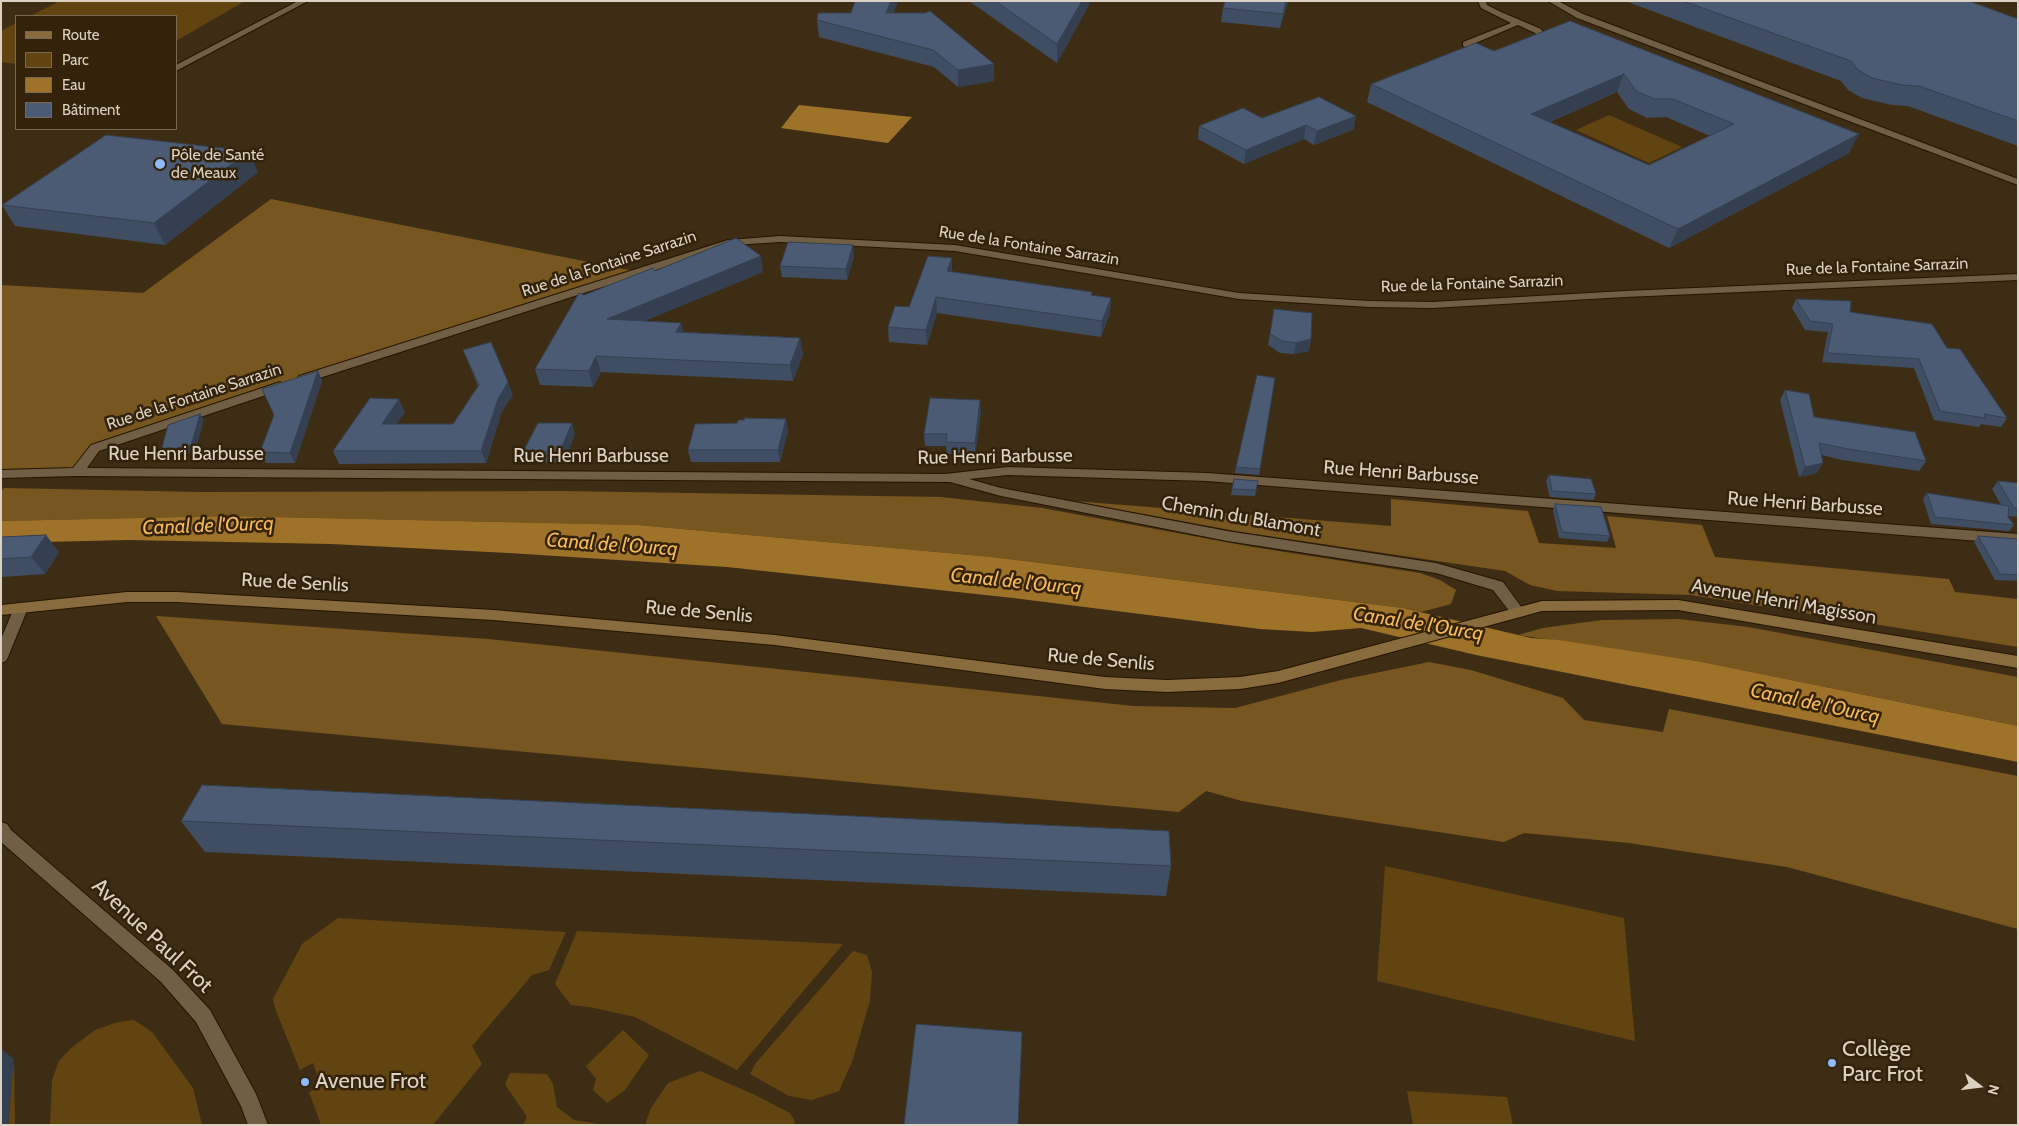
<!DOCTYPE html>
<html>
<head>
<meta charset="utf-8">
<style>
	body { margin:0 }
	#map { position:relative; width:2019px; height:1126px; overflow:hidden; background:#3e2d15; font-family:Cabin,sans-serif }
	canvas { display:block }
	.frame { position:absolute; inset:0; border:2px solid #dcd2c4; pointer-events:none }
	.legend { position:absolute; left:15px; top:15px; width:162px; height:115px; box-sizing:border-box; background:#33230b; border:1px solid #776955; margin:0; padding:6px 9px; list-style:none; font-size:15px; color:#dcd2c4 }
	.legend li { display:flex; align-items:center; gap:10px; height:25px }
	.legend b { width:25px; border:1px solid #776955 }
	.north { position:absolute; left:1954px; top:1061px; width:50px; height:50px; -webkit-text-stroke:4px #33230b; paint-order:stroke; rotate:105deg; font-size:14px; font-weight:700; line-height:20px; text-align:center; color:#dcd2c4 }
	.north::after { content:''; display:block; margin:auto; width:18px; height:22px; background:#dcd2c4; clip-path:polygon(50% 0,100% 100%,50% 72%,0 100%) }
</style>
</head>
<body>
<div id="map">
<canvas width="2019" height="1126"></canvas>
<div class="frame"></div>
<ul class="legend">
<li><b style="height:6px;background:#896c3d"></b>Route</li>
<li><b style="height:14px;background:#624411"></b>Parc</li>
<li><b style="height:14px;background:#9f722a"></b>Eau</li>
<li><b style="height:14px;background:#4b5b73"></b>Bâtiment</li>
</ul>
<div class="north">N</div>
</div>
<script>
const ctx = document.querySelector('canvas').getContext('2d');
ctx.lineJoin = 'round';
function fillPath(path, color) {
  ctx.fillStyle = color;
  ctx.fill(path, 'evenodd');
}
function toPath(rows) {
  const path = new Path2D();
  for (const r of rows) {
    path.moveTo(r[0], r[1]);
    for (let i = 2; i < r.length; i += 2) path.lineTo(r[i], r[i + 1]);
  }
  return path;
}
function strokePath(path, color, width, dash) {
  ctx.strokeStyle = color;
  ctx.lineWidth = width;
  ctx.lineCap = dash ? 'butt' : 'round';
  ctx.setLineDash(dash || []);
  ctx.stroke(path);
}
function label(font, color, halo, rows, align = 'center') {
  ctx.font = font + ' Cabin,sans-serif';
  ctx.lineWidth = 5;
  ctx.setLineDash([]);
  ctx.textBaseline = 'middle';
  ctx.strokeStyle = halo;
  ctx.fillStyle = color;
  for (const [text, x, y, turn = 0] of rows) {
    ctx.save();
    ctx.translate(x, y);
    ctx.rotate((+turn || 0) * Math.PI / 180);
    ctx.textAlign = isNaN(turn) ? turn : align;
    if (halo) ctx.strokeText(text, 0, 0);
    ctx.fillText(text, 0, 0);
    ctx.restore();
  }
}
fillPath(toPath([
	[60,1,245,1,176,41,176,16,30,16],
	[16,23,16,64,1,62,1,31],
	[1609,115,1682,147,1649,163,1576,130],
	[1385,866,1624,918,1635,1041,1377,981],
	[338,918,566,932,549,970,532,975,472,1046,482,1064,433,1125,321,1125,309,1092,321,1086,313,1063,300,1070,276,1011,273,999,302,944],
	[577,931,843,944,737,1070,635,1017,590,1007,571,1005,555,984],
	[853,951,867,955,872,972,870,1001,852,1062,839,1091,812,1100,789,1096,750,1074,755,1064],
	[134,1020,152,1032,193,1088,202,1125,50,1125,52,1080,59,1061,71,1048,95,1030,118,1022],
	[623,1030,649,1055,625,1090,607,1103,593,1090,596,1079,586,1066],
	[14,1059,15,1125,8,1125],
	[700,1071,753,1094,790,1113,795,1121,793,1125,645,1125,651,1108,668,1083],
	[510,1073,547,1074,553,1084,557,1107,574,1120,605,1125,523,1125,527,1117,505,1084],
	[1407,1091,1507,1097,1513,1125,1413,1125]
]), '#624411');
fillPath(toPath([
	[271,199,639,272,95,448,77,472,1,474,1,285,143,293],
	[4,488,201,492,564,491,941,497,1042,508,1253,547,1420,573,1440,580,1456,590,1451,604,1421,612,1403,608,992,557,638,525,228,516,1,521,1,491],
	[1391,499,1528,511,1539,543,1616,548,1607,516,1702,525,1715,557,1949,579,1955,592,2018,599,2018,647,1691,595,1557,591,1530,585,1505,571,1241,532,1073,501,1391,526],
	[156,616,488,639,1134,706,1235,708,1341,680,1429,662,1471,670,1563,698,1584,720,1663,732,1669,709,2018,776,2018,929,1787,867,1629,843,1524,833,1504,842,1326,815,1242,801,1206,791,1179,812,222,724],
	[1679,619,1748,627,2018,677,2018,726,1697,661,1518,635,1543,628,1602,620]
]), '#785620');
fillPath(toPath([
	[799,105,912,117,888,143,781,128],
	[228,516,638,525,992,557,1403,608,1531,638,1558,640,1697,661,2018,726,2018,762,1476,655,1361,628,1312,632,1260,629,1013,598,727,567,509,553,331,544,128,540,1,543,1,521]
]), '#9f722a');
const minor = toPath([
	[298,1,308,1,176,71,176,65,298,1],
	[1478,1,1486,1,1487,5,1501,12,1541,29,1546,36,1546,41,1537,46,1531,46,1531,42,1538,40,1538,36,1535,33,1518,25,1473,44,1490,51,1490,55,1484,55,1463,46,1463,42,1511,23,1481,8,1478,1],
	[1548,1,1558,1,1583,14,2018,179,2018,185,1577,18,1548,1],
	[780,236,955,245,1239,293,1369,301,1432,302,1625,291,2018,274,2018,280,1625,297,1432,308,1369,307,1239,299,955,251,780,242,733,245,307,382,299,382,297,379,299,376,728,240,780,236],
	[280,382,286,386,284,389,99,451,87,468,945,474,1008,467,1207,473,2018,534,2018,544,1207,481,1008,475,969,479,1001,488,1227,531,1436,563,1503,582,1525,612,1523,616,1518,617,1513,616,1493,590,1436,573,1227,541,1001,496,950,482,77,476,1,478,1,470,73,468,91,445,280,382],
	[21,603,26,604,28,608,8,657,6,661,1,663,1,639,14,608,16,604,21,603],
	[1,822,7,824,11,830,173,970,210,1010,256,1094,268,1125,248,1125,241,1106,196,1022,161,982,1,842,1,822]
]);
const secondary = toPath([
	[127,592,177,592,494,610,775,635,1105,677,1167,680,1240,677,1278,671,1542,601,1678,600,2018,656,2018,668,1678,610,1542,611,1278,683,1240,689,1167,692,1105,689,775,645,494,620,177,602,127,602,1,615,1,605,127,592]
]);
strokePath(minor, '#241500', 2);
strokePath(secondary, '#241500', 2);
fillPath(minor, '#715f45');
fillPath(secondary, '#896c3d');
fillPath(toPath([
	[855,1,898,1,893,13,994,64,994,81,958,87,934,67,819,37,817,20,851,13],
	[969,1,1091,1,1057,63],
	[1288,1,1280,28,1221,22,1223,8],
	[1625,1,1969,1,2018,19,2018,146,1908,106,1892,105,1862,98,1848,90,1841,81],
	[1570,21,1849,153,1669,248,1367,102,1371,84,1494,51],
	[1617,92,1629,109,1647,118,1666,117,1710,136,1649,165,1550,122],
	[1262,118,1354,129,1314,145,1304,139,1244,164,1198,139,1199,126],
	[258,172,165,245,15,226,2,205],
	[854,256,847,280,782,277,780,266],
	[952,258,952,272,1111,298,1110,313,1101,337,937,313,927,345,889,342,888,327,909,307],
	[655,271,763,272,644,321,681,323,683,332,800,338,803,354,793,381,601,372,593,387,540,385,535,369,584,295],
	[1796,299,1850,312,1947,348,2007,418,2001,427,1981,424,1979,427,1934,420,1914,368,1822,362,1828,332,1805,330,1792,308],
	[1274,309,1311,339,1309,351,1294,354,1280,353,1268,345],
	[463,350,513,395,502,411,486,463,339,464,333,451,405,412,396,424,453,424,478,386],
	[318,371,322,381,295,463,266,463,260,452],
	[1275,378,1259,475,1235,473,1236,467],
	[1785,390,1814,417,1926,461,1919,471,1842,460,1822,455,1817,473,1799,477,1780,400],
	[981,412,975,455,947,454,946,446,925,446,924,434],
	[737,423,788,431,780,462,691,462,688,450],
	[575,434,564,462,527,463,523,452],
	[1549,475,1596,494,1593,500,1550,497,1546,481],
	[1234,479,1258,481,1255,496,1231,495],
	[1998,481,2018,483,2018,517,2008,516,2008,517,2014,525,2009,531,1931,524,1923,499,1927,493,2001,505,1992,489],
	[1555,504,1610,536,1607,542,1559,538,1553,510],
	[1978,536,2018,539,2018,581,1995,580,1974,542],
	[1,537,59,552,45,574,1,577],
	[181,821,1171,866,1166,896,205,852]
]), '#404e63');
fillPath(toPath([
	[891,1,898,1,887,29,886,13],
	[1082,1,1091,1,1057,63,1057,44],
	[1286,1,1288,1,1280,28,1283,14],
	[994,64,994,81,958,87,958,70],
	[1624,74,1617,92,1526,132,1531,114],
	[1356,116,1354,129,1314,145,1317,131],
	[1306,125,1304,139,1244,164,1246,150],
	[1859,134,1849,153,1669,248,1678,229],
	[249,151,258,172,165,245,154,223],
	[853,245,854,256,847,280,846,269],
	[761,256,763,272,611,335,607,319],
	[952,258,952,273,947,271],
	[936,297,937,313,927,345,926,330],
	[1111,298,1110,313,1101,337,1102,321],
	[681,323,684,339,676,332],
	[800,338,803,354,793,381,790,365],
	[1311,339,1309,351,1294,354,1296,343],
	[596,356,601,372,593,387,589,371],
	[318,371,322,381,295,463,290,453],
	[508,382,513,395,502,411,486,463,481,451,498,399],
	[399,399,405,412,388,437,382,424],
	[980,400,981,412,975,455,975,443],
	[200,414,204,420,195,452,164,457,161,451],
	[786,419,788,431,780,462,778,450],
	[572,423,575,434,564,462,560,451],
	[1823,463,1817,473,1799,477,1805,467],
	[46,535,59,552,45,574,31,557],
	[1,1049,14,1059,8,1125,1,1125]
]), '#344050');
const building = toPath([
	[855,1,891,1,886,13,925,13,930,11,994,64,958,70,933,50,817,20,818,13,851,13,855,1],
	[995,1,1082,1,1057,44,995,1],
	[1225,1,1286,1,1283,14,1223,8,1225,1],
	[1683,1,1969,1,2018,19,2018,121,1919,86,1902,85,1872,78,1858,70,1851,61,1683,1],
	[1570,21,1859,134,1678,229,1371,84,1476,43,1494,51,1570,21],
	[1624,74,1636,91,1654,99,1673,99,1734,124,1649,165,1531,114,1624,74],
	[1319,97,1356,116,1317,131,1306,125,1246,150,1199,126,1243,108,1262,118,1319,97],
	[106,135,249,151,154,223,2,205,106,135],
	[736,238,761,256,607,319,681,323,676,332,800,338,790,365,596,356,589,371,535,369,579,293,584,295,653,268,655,271,736,238],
	[788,242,853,245,846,269,780,266,788,242],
	[928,256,952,258,947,271,1092,292,1091,295,1111,298,1102,321,936,297,926,330,888,327,895,306,909,307,928,256],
	[1796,299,1851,301,1850,312,1932,324,1947,348,1960,349,2007,418,1984,414,1985,418,1940,411,1919,359,1827,353,1833,324,1810,321,1796,299],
	[1274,309,1312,313,1311,339,1296,343,1282,341,1270,334,1274,309],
	[491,342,508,382,498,399,481,451,333,451,370,398,399,399,382,424,453,424,479,385,463,350,491,342],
	[318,371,290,453,260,452,274,415,262,389,318,371],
	[1257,375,1275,378,1260,469,1236,467,1257,375],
	[1785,390,1809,394,1814,417,1915,432,1926,461,1848,449,1819,443,1823,463,1805,467,1785,390],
	[930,398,980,400,975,443,946,442,947,434,924,434,930,398],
	[200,414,191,446,161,451,168,425,200,414],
	[745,418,786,419,778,450,688,450,695,424,737,423,738,420,744,420,745,418],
	[538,423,572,423,560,451,523,452,538,423],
	[1549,475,1591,479,1596,494,1552,491,1549,475],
	[1234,479,1258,481,1256,490,1232,489,1234,479],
	[1998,481,2018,483,2018,508,2014,508,1998,481],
	[1927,493,2009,506,2008,517,2014,525,1935,517,1927,493],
	[1555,504,1601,507,1610,536,1562,532,1555,504],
	[46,535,31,557,1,559,1,537,46,535],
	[1978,536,2018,539,2018,575,2000,574,1978,536],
	[202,785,1169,831,1171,866,181,821,202,785],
	[916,1024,1022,1032,1018,1125,904,1125,916,1024]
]);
fillPath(building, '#4b5b73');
strokePath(building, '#344050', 1);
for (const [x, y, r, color] of [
	[160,164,6,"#8eb9fc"],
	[1832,1063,5,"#8eb9fc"],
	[305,1082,5,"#8eb9fc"]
]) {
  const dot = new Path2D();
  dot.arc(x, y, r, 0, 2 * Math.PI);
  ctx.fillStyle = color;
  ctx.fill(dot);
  strokePath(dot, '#33230b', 2);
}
label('16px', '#dcd2c4', '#33230b', [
	["Pôle de Santé",171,155],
	["de Meaux",171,173]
], 'left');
label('16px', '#dcd2c4', '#33230b', [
	["Rue de la Fontaine Sarrazin",1029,246,9],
	["Rue de la Fontaine Sarrazin",609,264,-18],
	["Rue de la Fontaine Sarrazin",1877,267,-2],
	["Rue de la Fontaine Sarrazin",1472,284,-2],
	["Rue de la Fontaine Sarrazin",194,397,-18]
]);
label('19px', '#dcd2c4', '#33230b', [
	["Rue Henri Barbusse",186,454],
	["Rue Henri Barbusse",591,456],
	["Rue Henri Barbusse",995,457,-1],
	["Rue Henri Barbusse",1401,473,4],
	["Rue Henri Barbusse",1805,504,4],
	["Chemin du Blamont",1241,517,10],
	["Rue de Senlis",295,583,3],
	["Avenue Henri Magisson",1784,602,10],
	["Rue de Senlis",699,612,5],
	["Rue de Senlis",1101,660,5]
]);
label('italic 20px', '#f7b858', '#33230b', [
	["Canal de l'Ourcq",208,526,-2],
	["Canal de l'Ourcq",612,545,4],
	["Canal de l'Ourcq",1016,582,6],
	["Canal de l'Ourcq",1418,624,9],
	["Canal de l'Ourcq",1815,704,12]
]);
label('22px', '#dcd2c4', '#33230b', [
	["Avenue Paul Frot",152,936,43]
]);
label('22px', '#dcd2c4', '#33230b', [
	["Collège",1842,1050],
	["Parc Frot",1842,1075],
	["Avenue Frot",315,1082]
], 'left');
</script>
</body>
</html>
